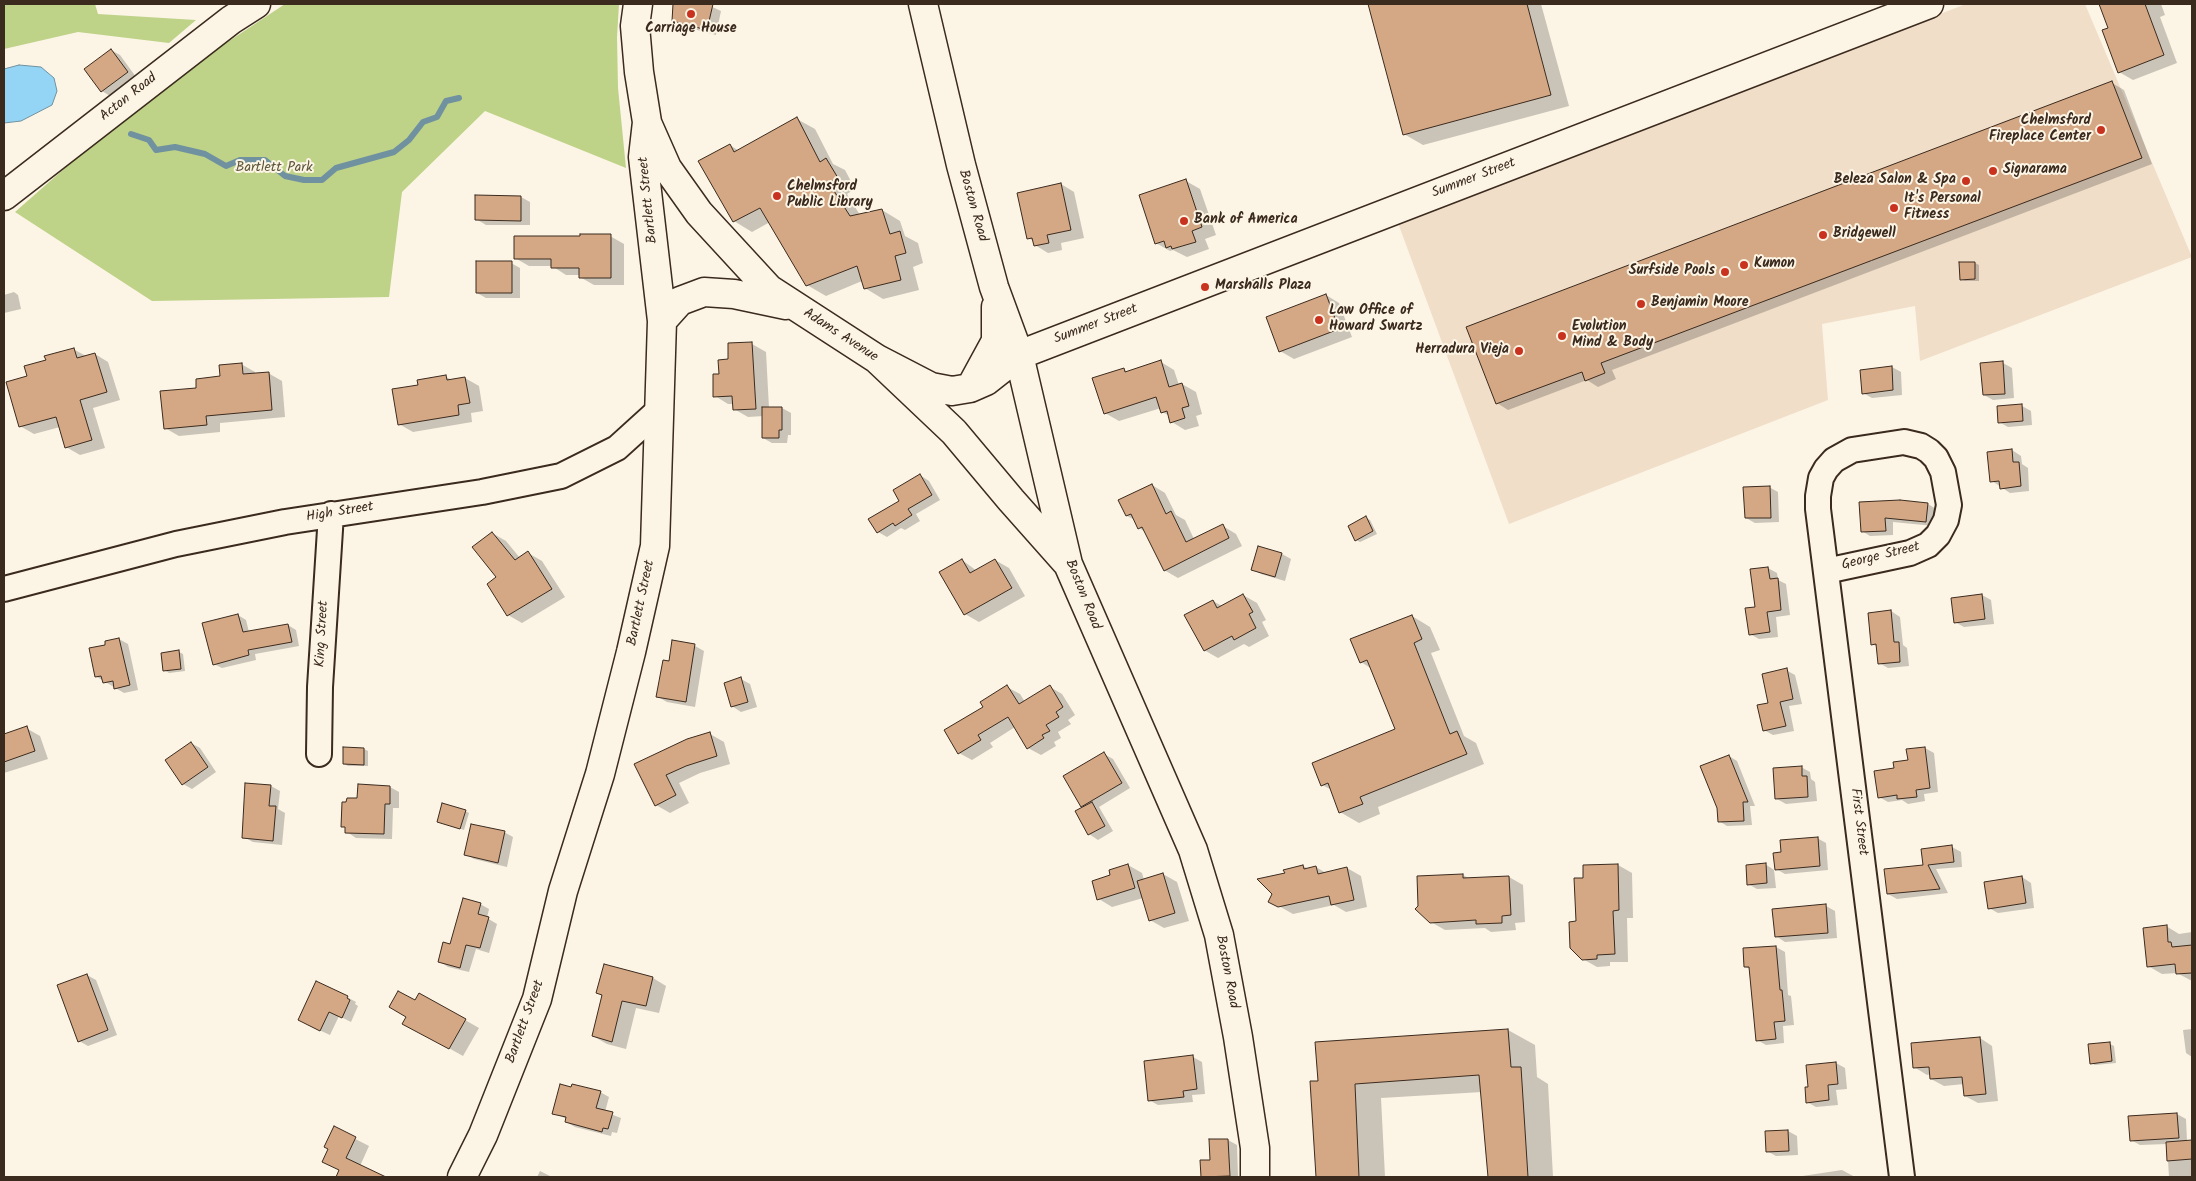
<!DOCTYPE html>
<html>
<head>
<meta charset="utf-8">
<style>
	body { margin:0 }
	#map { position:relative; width:2196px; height:1181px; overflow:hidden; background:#fcf5e5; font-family:Kalam,sans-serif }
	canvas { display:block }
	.frame { position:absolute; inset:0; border:5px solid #3b2a1e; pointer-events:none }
</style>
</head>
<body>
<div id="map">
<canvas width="2196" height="1181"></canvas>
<div class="frame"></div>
</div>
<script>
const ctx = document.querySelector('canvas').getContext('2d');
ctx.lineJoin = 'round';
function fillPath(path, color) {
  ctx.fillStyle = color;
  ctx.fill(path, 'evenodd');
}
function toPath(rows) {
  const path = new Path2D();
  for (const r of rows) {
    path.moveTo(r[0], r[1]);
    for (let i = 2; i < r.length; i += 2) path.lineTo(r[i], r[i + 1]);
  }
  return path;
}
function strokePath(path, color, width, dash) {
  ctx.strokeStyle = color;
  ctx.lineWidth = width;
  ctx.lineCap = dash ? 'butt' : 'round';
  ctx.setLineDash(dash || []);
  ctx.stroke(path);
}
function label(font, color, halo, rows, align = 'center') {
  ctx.font = font + ' Kalam,sans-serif';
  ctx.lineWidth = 4;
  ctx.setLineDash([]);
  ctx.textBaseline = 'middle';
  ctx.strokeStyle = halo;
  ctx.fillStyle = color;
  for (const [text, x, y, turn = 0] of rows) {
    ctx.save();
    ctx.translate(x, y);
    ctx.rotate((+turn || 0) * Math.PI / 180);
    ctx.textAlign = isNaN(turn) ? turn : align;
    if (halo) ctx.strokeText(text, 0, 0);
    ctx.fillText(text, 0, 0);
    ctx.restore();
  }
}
fillPath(toPath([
	[1966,4,2085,4,2192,257,1920,361,1915,306,1822,324,1828,400,1509,524,1398,223]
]), '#f0dec8');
fillPath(toPath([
	[4,4,95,4,98,14,196,20,169,43,78,32,4,49],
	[285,4,619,4,617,37,618,88,626,168,485,111,402,192,389,297,152,301,15,212,73,161,205,57]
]), '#bed288');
const water = toPath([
	[19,65,41,67,54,78,57,91,52,105,21,121,4,123,4,69,19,65]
]);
fillPath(water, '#94d5f6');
strokePath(water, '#7091a0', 1);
fillPath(toPath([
	[676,4,706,4,721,11,716,35,682,26,673,20],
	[1369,4,1541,4,1569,106,1423,145,1404,134],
	[2100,4,2161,4,2165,15,2160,17,2177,63,2133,80,2119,72,2110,29],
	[111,50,120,55,136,77,110,96,102,91],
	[2112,83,2124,90,2152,164,1612,370,1616,379,1598,387,1587,380,1508,410,1497,403],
	[797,119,815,129,833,164,845,170,855,189,847,194,860,215,882,210,900,221,905,236,918,243,923,263,913,267,919,290,883,299,865,288,862,281,826,296,807,285,770,222,752,232,734,221,730,145,739,151],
	[1186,181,1200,189,1216,235,1205,239,1209,249,1187,257,1173,250,1170,251,1156,243],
	[1061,184,1074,192,1084,238,1061,243,1062,250,1048,253,1035,245,1034,241,1028,238],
	[477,197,521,197,530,202,530,225,486,225,476,219],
	[610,236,624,244,624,285,594,285,580,277,580,275,566,275,552,266,529,266,515,258],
	[511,263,520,268,520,298,486,298,477,293],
	[1975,263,1979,265,1979,281,1965,281,1961,279],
	[14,292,18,295,21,309,4,313,4,295],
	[1326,295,1339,303,1352,337,1294,359,1280,351],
	[752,344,766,352,769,408,782,408,791,413,791,435,788,435,787,443,772,443,763,438,764,416,748,417,734,409,734,404,728,404,715,396,720,375,730,361],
	[73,349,86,356,95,354,108,362,120,400,93,408,105,448,80,455,66,447,60,427,34,434,20,426,28,377,47,361],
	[1161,362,1174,370,1179,385,1182,384,1196,392,1202,414,1196,416,1199,426,1185,430,1172,422,1170,416,1162,412,1161,408,1119,421,1105,413,1123,369,1128,372],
	[2003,363,2012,368,2014,398,1993,400,1984,395],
	[241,364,255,372,255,374,268,373,282,381,285,417,220,423,220,432,179,436,165,428,198,389,221,378],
	[1892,367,1901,372,1902,395,1872,398,1863,393],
	[446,377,452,380,465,378,479,386,483,411,471,413,472,422,413,432,399,424,420,386],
	[2022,406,2031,411,2032,425,2008,427,1999,422],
	[2012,450,2021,456,2022,464,2028,468,2029,491,2010,493,1992,481],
	[920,475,929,481,940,500,916,514,920,521,905,530,901,528,887,537,878,532],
	[1152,485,1165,493,1176,515,1185,520,1194,539,1223,526,1236,534,1242,546,1178,578,1164,570,1147,533,1139,528,1135,520,1127,516],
	[1769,487,1778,492,1779,522,1755,523,1746,518],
	[1900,501,1928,504,1936,509,1934,526,1893,522,1893,535,1870,536,1862,531],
	[1366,518,1370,520,1377,534,1360,542,1356,540],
	[492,533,506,541,520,558,528,553,542,561,565,597,522,623,508,615,489,584,497,577],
	[1259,547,1282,554,1291,559,1285,581,1261,574,1252,569],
	[962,560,977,571,995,560,1009,568,1025,596,979,622,965,614],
	[1768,568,1777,573,1778,580,1786,584,1790,615,1776,617,1778,637,1759,639,1750,634,1757,608,1752,570],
	[1243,595,1257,603,1266,620,1262,622,1269,636,1249,647,1244,644,1218,658,1204,650,1213,601,1222,606],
	[1982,595,1991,600,1994,624,1964,627,1955,622],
	[1891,611,1900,617,1903,645,1907,648,1909,666,1888,668,1879,663,1878,647,1872,644],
	[238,615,246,620,249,632,288,625,296,630,299,646,255,654,256,660,222,668,214,664],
	[1412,616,1430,627,1440,650,1431,653,1464,736,1476,743,1484,764,1378,807,1380,814,1359,823,1340,812,1332,790,1322,785,1396,730,1372,669,1361,662],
	[119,639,128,644,138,690,124,693,97,677,107,646,106,642],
	[695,646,704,651,695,707,667,702,658,697,670,662],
	[179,652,183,654,185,671,169,673,164,670],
	[1786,670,1795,675,1802,704,1789,706,1794,731,1773,735,1764,730],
	[741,679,750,684,757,707,741,712,732,706],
	[1007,687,1020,694,1025,702,1050,687,1062,694,1075,715,1068,720,1071,724,1058,732,1061,738,1054,742,1056,746,1041,755,1028,748,1015,727,990,743,993,747,972,760,959,753,984,708],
	[26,728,40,736,48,759,4,773,4,735],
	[710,734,724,742,730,764,700,773,679,783,689,803,670,813,656,805,636,764],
	[191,743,200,748,216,772,192,789,183,784],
	[1925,748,1934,753,1938,792,1924,794,1925,801,1908,804,1902,800,1888,802,1879,797,1895,769,1909,761],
	[364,749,368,751,368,766,348,766,344,764],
	[1104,754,1113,759,1130,788,1099,807,1113,831,1098,840,1089,834,1084,807,1082,806],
	[1729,756,1737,761,1755,806,1750,806,1752,825,1727,826,1719,821],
	[1801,767,1810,772,1811,779,1815,782,1817,801,1786,804,1777,799],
	[271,786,280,791,278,809,285,813,282,845,253,842,244,837],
	[390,787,399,792,399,808,393,808,392,839,356,838,347,832,347,828,343,826,359,800],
	[465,811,469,813,464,830,438,821],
	[504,832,513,837,507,867,474,859,465,854],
	[1817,838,1826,843,1828,870,1785,874,1776,869,1782,853],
	[1952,847,1961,852,1962,867,1936,869,1948,893,1897,899,1888,894],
	[1765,864,1774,870,1776,888,1757,889,1748,884],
	[1128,865,1142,873,1144,880,1163,874,1177,882,1189,921,1164,928,1150,920,1143,898,1112,907,1099,899],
	[1618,865,1632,873,1633,918,1627,918,1628,962,1610,962,1610,966,1597,967,1583,959,1577,923,1585,879],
	[1303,866,1309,869,1316,867,1326,873,1347,868,1361,876,1367,907,1346,912,1334,905,1293,914,1270,901],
	[1463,875,1470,879,1509,877,1523,885,1525,922,1515,923,1516,930,1491,932,1485,928,1445,930,1431,922,1420,906],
	[2022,877,2031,883,2034,908,1998,913,1989,908],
	[480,904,489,909,487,918,497,924,489,953,476,949,469,972,448,967,439,961],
	[1826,906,1835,911,1837,938,1785,942,1776,936],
	[2166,926,2179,934,2192,932,2192,981,2177,973,2162,974,2148,966],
	[1776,947,1785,952,1788,995,1791,996,1794,1025,1783,1026,1784,1043,1766,1045,1757,1040,1750,969,1745,967],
	[87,975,96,980,117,1035,88,1046,79,1041],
	[653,978,666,986,659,1013,636,1008,626,1049,607,1044,593,1036,603,996,598,993],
	[347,997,356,1002,355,1004,358,1006,351,1022,339,1016,330,1035,308,1025],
	[415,1002,465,1020,479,1028,463,1056,418,1031],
	[2192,1029,2192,1057,2186,1053,2183,1030],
	[1508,1030,1535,1045,1537,1077,1548,1084,1553,1177,1489,1177,1482,1092,1381,1098,1385,1177,1317,1177,1311,1082,1319,1082,1316,1043],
	[1980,1038,1992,1046,1998,1101,1978,1103,1965,1096,1964,1084,1944,1086,1931,1079,1931,1074,1927,1075,1914,1067],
	[2110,1044,2114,1046,2116,1063,2095,1065,2091,1063],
	[1193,1057,1202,1062,1205,1094,1192,1095,1193,1102,1158,1105,1149,1100],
	[1836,1063,1845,1068,1847,1089,1836,1090,1838,1105,1816,1107,1807,1102,1809,1088],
	[572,1089,600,1092,609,1097,605,1112,621,1118,617,1133,612,1132,611,1136,575,1127,566,1122,567,1119,553,1113],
	[2177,1114,2186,1119,2187,1141,2192,1141,2192,1177,2169,1177,2167,1144,2140,1145,2131,1140],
	[334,1128,369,1146,360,1166,377,1176,376,1177,337,1177,340,1171],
	[1788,1131,1797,1136,1798,1155,1776,1156,1767,1151],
	[1228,1140,1237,1145,1238,1177,1202,1176],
	[1842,1170,1855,1177,1796,1177],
	[540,1171,552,1177,537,1177]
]), '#0003');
strokePath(toPath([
	[131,134,149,140,156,150,175,147,205,154,226,166,240,160,265,160,285,176,304,180,322,180,336,168,394,152,409,140,423,122,437,117,446,101,459,98]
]), '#7091a0', 6);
const building = toPath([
	[673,4,713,4,707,30,672,21,673,4],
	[1368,4,1527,4,1551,95,1403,135,1368,4],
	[2099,4,2145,4,2164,55,2118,73,2102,30,2108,28,2099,4],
	[111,49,128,72,101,92,84,69,111,49],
	[2112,81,2142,158,1601,363,1605,373,1585,381,1582,372,1496,404,1466,327,2112,81],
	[797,117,820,162,826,158,838,178,829,183,850,216,882,209,890,234,900,231,906,253,895,256,901,280,864,289,857,266,806,286,760,208,733,222,698,161,730,144,734,152,797,117],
	[1186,179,1202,227,1192,231,1196,242,1172,249,1171,246,1166,248,1164,241,1155,244,1139,195,1186,179],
	[1061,183,1071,230,1047,235,1049,243,1034,246,1032,238,1027,239,1017,193,1061,183],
	[475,195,521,196,521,221,475,220,475,195],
	[580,234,611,234,611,278,579,278,579,268,551,268,551,259,514,259,514,236,580,236,580,234],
	[476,261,512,261,512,293,476,293,476,261],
	[1959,262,1975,262,1975,279,1960,280,1959,262],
	[1326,294,1339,329,1279,352,1266,317,1326,294],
	[752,342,756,409,733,410,732,396,713,397,713,374,719,374,718,360,728,359,728,343,752,342],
	[74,348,77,358,95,353,107,392,80,400,92,440,65,448,56,417,19,427,6,382,27,376,24,366,46,360,44,356,74,348],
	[1161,360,1169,387,1182,383,1189,406,1182,408,1185,418,1170,423,1167,411,1161,413,1156,397,1104,414,1092,378,1124,368,1125,372,1161,360],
	[2003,361,2005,394,1983,395,1980,363,2003,361],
	[242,363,243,374,269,372,272,410,206,416,207,425,164,429,160,391,196,388,196,379,220,376,219,365,242,363],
	[1892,366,1893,390,1862,394,1860,370,1892,366],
	[446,375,447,380,465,377,470,403,458,405,459,415,398,425,392,389,418,385,417,380,446,375],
	[2022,404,2023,421,1998,423,1997,406,2022,404],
	[762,407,782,407,782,430,779,430,779,438,762,438,762,407],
	[2012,449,2013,462,2019,462,2021,486,2000,489,1999,481,1990,482,1987,452,2012,449],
	[920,474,932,495,908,509,912,515,895,526,893,523,877,533,868,519,899,501,893,490,920,474],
	[1152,484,1166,514,1171,511,1186,542,1223,524,1229,538,1164,571,1142,527,1138,529,1131,514,1126,516,1118,500,1152,484],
	[1770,486,1771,518,1745,518,1743,487,1770,486],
	[1900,500,1928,503,1926,522,1885,518,1886,531,1861,532,1859,502,1900,500],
	[1366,516,1373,531,1355,541,1348,526,1366,516],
	[492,532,515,560,528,551,552,589,507,616,487,584,496,577,472,547,492,532],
	[1258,546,1282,553,1275,577,1251,570,1258,546],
	[962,559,970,573,995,559,1012,588,964,615,939,572,962,559],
	[1768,567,1770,579,1778,578,1781,610,1767,612,1770,632,1749,635,1745,608,1755,607,1750,569,1768,567],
	[1243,594,1253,612,1249,614,1256,628,1234,640,1232,636,1204,651,1184,615,1213,600,1217,608,1243,594],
	[1982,594,1985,619,1954,623,1951,598,1982,594],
	[1891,610,1894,642,1899,642,1900,662,1878,664,1876,644,1871,645,1868,613,1891,610],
	[238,614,243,632,288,624,292,642,248,650,249,655,213,665,202,623,238,614],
	[1412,615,1422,639,1414,643,1450,734,1457,731,1467,754,1360,797,1363,804,1339,813,1328,783,1321,786,1312,763,1395,729,1367,660,1360,663,1350,639,1412,615],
	[119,638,130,685,114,689,113,681,103,683,101,676,95,677,89,648,105,645,105,641,119,638],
	[672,640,695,644,686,702,656,697,663,660,669,661,672,640],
	[179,650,181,669,163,671,161,653,179,650],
	[1787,668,1793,699,1780,702,1786,726,1763,731,1757,705,1768,703,1762,674,1787,668],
	[741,677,748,702,731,707,724,683,741,677],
	[1007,685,1019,704,1050,685,1063,707,1056,712,1059,717,1046,725,1050,731,1042,735,1044,738,1027,749,1008,717,978,735,981,740,958,754,944,730,983,707,980,702,1007,685],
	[27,726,35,751,4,762,4,734,27,726],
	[710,732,717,756,686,766,666,775,676,795,655,806,634,764,687,739,710,732],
	[191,742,208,767,182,785,165,760,191,742],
	[343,747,364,748,364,765,343,764,343,747],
	[1925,747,1930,788,1916,790,1917,797,1897,799,1897,795,1878,798,1874,771,1894,768,1893,762,1908,760,1906,749,1925,747],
	[1104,752,1122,783,1081,807,1063,776,1104,752],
	[1729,755,1748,802,1743,802,1744,821,1718,822,1717,808,1700,766,1729,755],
	[1802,766,1802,776,1807,776,1808,797,1775,799,1773,768,1802,766],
	[245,783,271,785,269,806,276,806,273,841,242,838,245,783],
	[358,784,390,786,390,804,385,804,384,834,345,833,345,827,341,827,342,802,346,802,347,798,357,798,358,784],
	[1092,802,1105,826,1088,835,1075,811,1092,802],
	[442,803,466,810,460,829,437,822,442,803],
	[471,824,505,831,498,863,464,855,471,824],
	[1818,837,1820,866,1775,870,1773,853,1781,852,1780,840,1818,837],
	[1952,845,1954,862,1928,865,1940,889,1887,894,1884,869,1923,865,1921,849,1952,845],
	[1766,863,1767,883,1747,885,1746,865,1766,863],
	[1128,864,1135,888,1097,900,1092,881,1110,875,1109,870,1128,864],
	[1618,864,1619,910,1613,911,1615,954,1597,955,1597,959,1582,960,1570,948,1569,922,1576,921,1574,878,1583,878,1583,865,1618,864],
	[1303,865,1304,869,1316,866,1318,874,1347,867,1354,900,1331,905,1329,896,1278,907,1268,902,1272,894,1257,879,1285,873,1283,870,1303,865],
	[1163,873,1175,913,1149,921,1137,881,1163,873],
	[1463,874,1463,878,1509,876,1511,915,1502,916,1502,923,1476,924,1476,920,1430,923,1415,909,1418,906,1417,876,1463,874],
	[2022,876,2026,903,1988,909,1984,882,2022,876],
	[463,898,481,903,478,914,489,917,480,948,466,945,460,968,438,962,443,942,450,944,463,898],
	[1826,904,1828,933,1775,937,1772,909,1826,904],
	[2167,925,2168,942,2171,942,2172,947,2192,945,2192,973,2176,974,2175,964,2147,967,2143,928,2167,925],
	[1776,946,1780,990,1782,990,1785,1021,1774,1022,1776,1039,1756,1041,1749,967,1744,967,1743,948,1776,946],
	[604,964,653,977,646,1006,622,1001,612,1042,592,1036,602,995,596,993,604,964],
	[87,974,108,1030,78,1042,57,985,87,974],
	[316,981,348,996,347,998,350,1000,342,1018,329,1012,320,1031,298,1020,316,981],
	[398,991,415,1000,419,993,466,1019,449,1049,402,1024,406,1017,389,1007,398,991],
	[1508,1029,1511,1067,1521,1067,1528,1177,1488,1177,1479,1075,1355,1084,1359,1177,1316,1177,1310,1081,1318,1081,1315,1042,1508,1029],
	[1980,1037,1986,1094,1964,1096,1962,1077,1930,1079,1929,1067,1913,1068,1911,1043,1980,1037],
	[2110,1042,2112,1061,2090,1064,2088,1044,2110,1042],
	[1193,1055,1197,1089,1183,1091,1184,1097,1148,1101,1144,1061,1193,1055],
	[1836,1062,1838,1084,1828,1085,1829,1100,1806,1103,1805,1087,1808,1087,1806,1065,1836,1062],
	[560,1084,571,1087,572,1084,601,1091,596,1108,613,1112,608,1129,603,1128,602,1132,565,1122,566,1117,552,1114,560,1084],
	[2177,1113,2179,1138,2130,1141,2128,1116,2177,1113],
	[334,1126,356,1137,346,1158,386,1177,336,1177,339,1170,322,1162,328,1149,324,1147,334,1126],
	[1788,1130,1789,1151,1766,1152,1765,1131,1788,1130],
	[1209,1139,1228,1139,1230,1176,1201,1177,1200,1160,1210,1160,1209,1139],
	[2192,1140,2192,1159,2167,1161,2166,1142,2192,1140]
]);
fillPath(building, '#d4a885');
strokePath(building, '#3b2a1e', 1);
const street = toPath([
	[1826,571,1910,553,1928,545,1938,535,1946,520,1949,505,1943,472,1936,458,1929,451,1921,446,1904,442,1852,450,1834,460,1826,469,1821,478,1818,496,1818,509,1902,1177],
	[4,589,176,544,285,522,482,492,561,476,617,448,660,409],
	[319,754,320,687,331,514]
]);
const secondary = toPath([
	[923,4,961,165,994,287,1019,355,1068,564,1193,850,1219,935,1238,1037,1255,1148,1255,1177],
	[648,125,667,168,699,213,769,289,877,359,954,432,1011,500,1066,562],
	[4,196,231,20,256,4],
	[662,321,680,301,704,292,734,294,786,305],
	[877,359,931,387,952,391,970,388,986,381,1019,355,1929,4],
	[972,385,996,341,996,307],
	[462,1177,483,1135,537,999,563,891,600,774,631,652,655,546,662,321,643,157,647,122,639,72,635,26,638,4]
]);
strokePath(street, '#3b2a1e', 28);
strokePath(secondary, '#3b2a1e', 31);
strokePath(street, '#fcf5e5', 24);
strokePath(secondary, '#fcf5e5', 28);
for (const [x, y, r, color] of [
	[691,14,5,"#c8321e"],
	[2101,130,5,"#c8321e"],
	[1993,171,5,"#c8321e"],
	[1966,181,5,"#c8321e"],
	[777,196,5,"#c8321e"],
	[1894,208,5,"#c8321e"],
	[1184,221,5,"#c8321e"],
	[1823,235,5,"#c8321e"],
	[1744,265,5,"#c8321e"],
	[1725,272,5,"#c8321e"],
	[1205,287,5,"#c8321e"],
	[1641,304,5,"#c8321e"],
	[1319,320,5,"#c8321e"],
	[1562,336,5,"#c8321e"],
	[1519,351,5,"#c8321e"]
]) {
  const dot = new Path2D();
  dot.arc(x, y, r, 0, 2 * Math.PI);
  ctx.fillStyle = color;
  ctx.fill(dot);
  strokePath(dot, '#fcf5e5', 2);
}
label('bold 14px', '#3b2a1e', '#fcf5e5', [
	["Carriage House",691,30,"center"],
	["Chelmsford",2091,122,"right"],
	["Fireplace Center",2091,138,"right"],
	["Signarama",2003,171],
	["Beleza Salon & Spa",1956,181,"right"],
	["Chelmsford",787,188],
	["Public Library",787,204],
	["It's Personal",1904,200],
	["Fitness",1904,216],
	["Bank of America",1194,221],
	["Bridgewell",1833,235],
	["Kumon",1754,265],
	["Surfside Pools",1715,272,"right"],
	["Marshalls Plaza",1215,287],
	["Benjamin Moore",1651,304],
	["Law Office of",1329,312],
	["Howard Swartz",1329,328],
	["Evolution",1572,328],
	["Mind & Body",1572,344],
	["Herradura Vieja",1509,351,"right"]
], 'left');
label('14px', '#3b2a1e', '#fcf5e5', [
	["Acton Road",129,98,-38],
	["Summer Street",1474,179,-21],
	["Bartlett Street",649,200,-96],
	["Boston Road",972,206,74],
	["Summer Street",1096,325,-21],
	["Adams Avenue",840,336,33],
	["High Street",340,513,-9],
	["George Street",1881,557,-14],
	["Boston Road",1082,595,68],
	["Bartlett Street",642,603,-78],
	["King Street",323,634,-87],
	["First Street",1858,822,83],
	["Boston Road",1226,972,79],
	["Bartlett Street",526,1022,-70]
]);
label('14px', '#5c5438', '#fcf5e5', [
	["Bartlett Park",274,169]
]);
</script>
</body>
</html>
